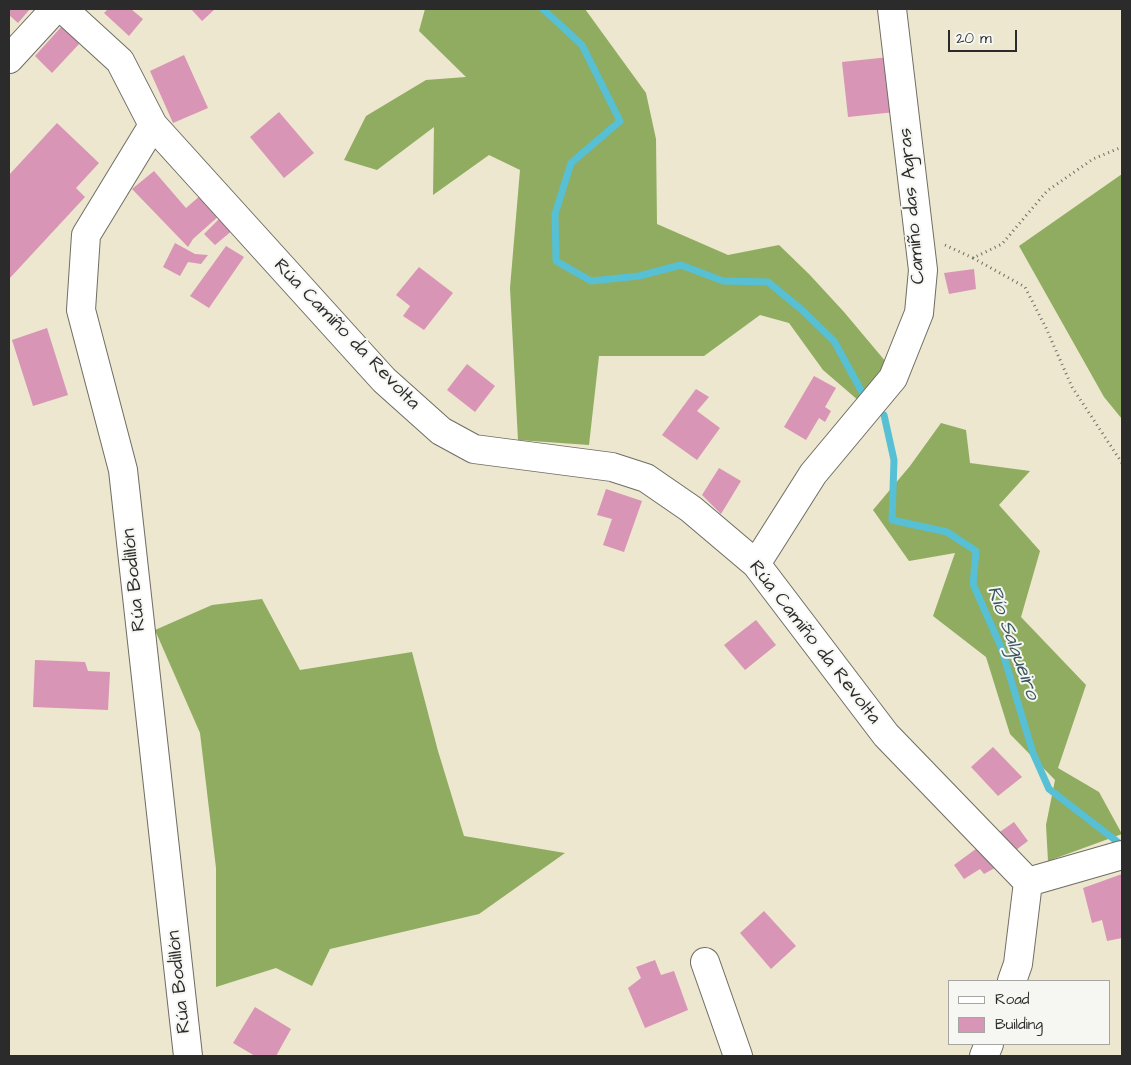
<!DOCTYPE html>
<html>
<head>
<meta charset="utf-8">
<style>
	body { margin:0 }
	#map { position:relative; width:1131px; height:1065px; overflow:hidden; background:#ece7ce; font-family:"Architects Daughter",sans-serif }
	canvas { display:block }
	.frame { position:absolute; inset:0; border:10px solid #2b2b2b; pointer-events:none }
	.legend { position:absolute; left:948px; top:980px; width:162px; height:65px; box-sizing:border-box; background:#f6f6f2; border:1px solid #a5a5a2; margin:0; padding:6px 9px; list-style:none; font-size:15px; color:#2b2b2b }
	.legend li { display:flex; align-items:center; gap:10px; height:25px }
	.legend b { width:25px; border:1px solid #a5a5a2 }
	.scale { position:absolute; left:948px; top:30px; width:69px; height:22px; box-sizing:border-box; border:2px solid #2b2b2b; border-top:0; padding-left:6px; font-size:15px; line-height:18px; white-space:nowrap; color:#2b2b2b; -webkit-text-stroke:4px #f6f6f2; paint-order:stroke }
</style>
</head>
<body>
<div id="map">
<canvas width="1131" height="1065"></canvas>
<div class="frame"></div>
<ul class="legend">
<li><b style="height:6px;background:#fff"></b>Road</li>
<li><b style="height:14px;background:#d895b5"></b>Building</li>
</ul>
<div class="scale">20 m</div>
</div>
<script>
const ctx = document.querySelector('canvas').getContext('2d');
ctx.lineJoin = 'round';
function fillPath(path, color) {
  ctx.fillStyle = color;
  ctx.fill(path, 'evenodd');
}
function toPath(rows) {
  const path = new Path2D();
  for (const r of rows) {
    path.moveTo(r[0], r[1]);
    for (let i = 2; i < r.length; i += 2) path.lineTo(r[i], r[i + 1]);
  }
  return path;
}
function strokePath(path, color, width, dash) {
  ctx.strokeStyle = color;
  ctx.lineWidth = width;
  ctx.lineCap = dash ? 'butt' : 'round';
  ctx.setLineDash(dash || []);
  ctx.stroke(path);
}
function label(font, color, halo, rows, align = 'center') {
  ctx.font = font + ' "Architects Daughter",sans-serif';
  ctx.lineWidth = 4;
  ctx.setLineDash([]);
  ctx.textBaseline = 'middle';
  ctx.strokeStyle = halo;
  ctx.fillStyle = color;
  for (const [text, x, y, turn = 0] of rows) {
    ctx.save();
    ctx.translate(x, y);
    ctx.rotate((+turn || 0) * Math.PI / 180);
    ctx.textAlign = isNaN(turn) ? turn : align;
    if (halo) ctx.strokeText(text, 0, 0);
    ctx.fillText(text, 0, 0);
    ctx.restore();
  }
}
fillPath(toPath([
	[425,9,585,9,646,93,656,139,657,224,728,255,779,245,809,274,844,312,886,362,859,401,823,370,789,323,760,315,704,356,599,356,589,445,518,440,510,288,520,170,489,155,433,195,434,127,377,170,344,160,366,116,426,80,466,77,419,31],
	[1122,174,1122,419,1104,397,1019,246],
	[941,423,966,430,970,463,1030,471,999,505,1040,551,1021,617,1086,685,1058,768,1099,792,1122,834,1048,861,1046,825,1055,780,1010,734,986,657,933,616,955,553,909,561,873,510,910,466],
	[262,599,300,670,412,652,438,751,464,836,565,853,479,914,330,949,312,986,276,968,216,987,216,868,200,733,155,630,212,605]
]), '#8fac60');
strokePath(toPath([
	[543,9,582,45,620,121,571,163,555,214,556,261,591,281,639,276,681,265,723,281,768,282,802,310,834,341,862,392],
	[884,415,894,460,892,520,947,532,976,551,973,584,1001,647,1033,753,1049,789,1119,843]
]), '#57c0d4', 7);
fillPath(toPath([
	[9,9,30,9,18,23,9,15],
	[108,9,131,9,143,19,129,36,104,13],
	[191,9,215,9,202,21],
	[62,26,80,43,52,73,35,56],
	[184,55,208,108,173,123,150,71],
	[889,57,895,112,848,117,842,62],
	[279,112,314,153,284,178,250,137],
	[57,123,99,163,76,188,85,197,9,279,9,175],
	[154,171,186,208,201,195,220,215,193,239,188,247,132,189],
	[222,216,234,229,215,245,204,234],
	[175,243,195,254,208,255,201,264,188,262,180,276,163,267],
	[226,246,244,257,209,308,190,296],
	[419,267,453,293,424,330,403,316,410,306,396,295],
	[974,269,976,289,949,294,944,273],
	[47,328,68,395,33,406,12,340],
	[467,364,495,386,475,412,447,390],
	[814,376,836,388,825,407,831,411,825,422,819,418,806,440,784,427],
	[696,389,709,397,697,411,720,428,697,460,662,435],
	[719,468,741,481,721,514,702,495],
	[606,489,642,501,624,552,603,545,612,519,597,515],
	[756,620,776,645,745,670,724,645],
	[35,660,85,662,88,671,110,672,108,710,33,707],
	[993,747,1022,777,998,796,971,767],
	[1014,822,1028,841,1012,853,997,834],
	[984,843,1002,864,984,874,980,869,964,879,954,865],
	[1122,874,1122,938,1107,941,1102,920,1092,923,1083,888],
	[764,911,796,946,771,969,740,933],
	[655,960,661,975,674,971,688,1010,645,1028,628,988,641,978,636,967],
	[255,1007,291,1029,276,1056,255,1056,233,1043]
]), '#d895b5');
const minor = toPath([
	[63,9,120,61,153,125,384,380,441,431,474,449,612,467,646,478,691,509,756,564,886,735,1028,882,1122,855],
	[9,59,55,9],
	[153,125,86,235,81,310,123,470,188,1056],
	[756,564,813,474,893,378,919,313,923,270,892,9],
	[705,962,738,1056],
	[1012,981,1018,964,1028,882],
	[984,1056,989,1044]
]);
strokePath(minor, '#6f6d64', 30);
strokePath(toPath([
	[945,245,973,258,1002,244,1047,191,1093,159,1122,147],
	[973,258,1025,287,1046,328,1072,387,1122,463]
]), '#6f6d64', 3, [1, 4]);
strokePath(minor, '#fff', 28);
label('19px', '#2b2b2b', '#f6f6f2', [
	["Camiño das Agras",913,206,-95],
	["Rúa Camiño da Revolta",346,335,46],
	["Rúa Bodillón",135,580,-96],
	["Rúa Camiño da Revolta",814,643,52],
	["Rúa Bodillón",180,982,-96]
]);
label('italic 20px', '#38585e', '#f6f6f2', [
	["Río Salgueiro",1012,643,70]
]);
</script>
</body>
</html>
